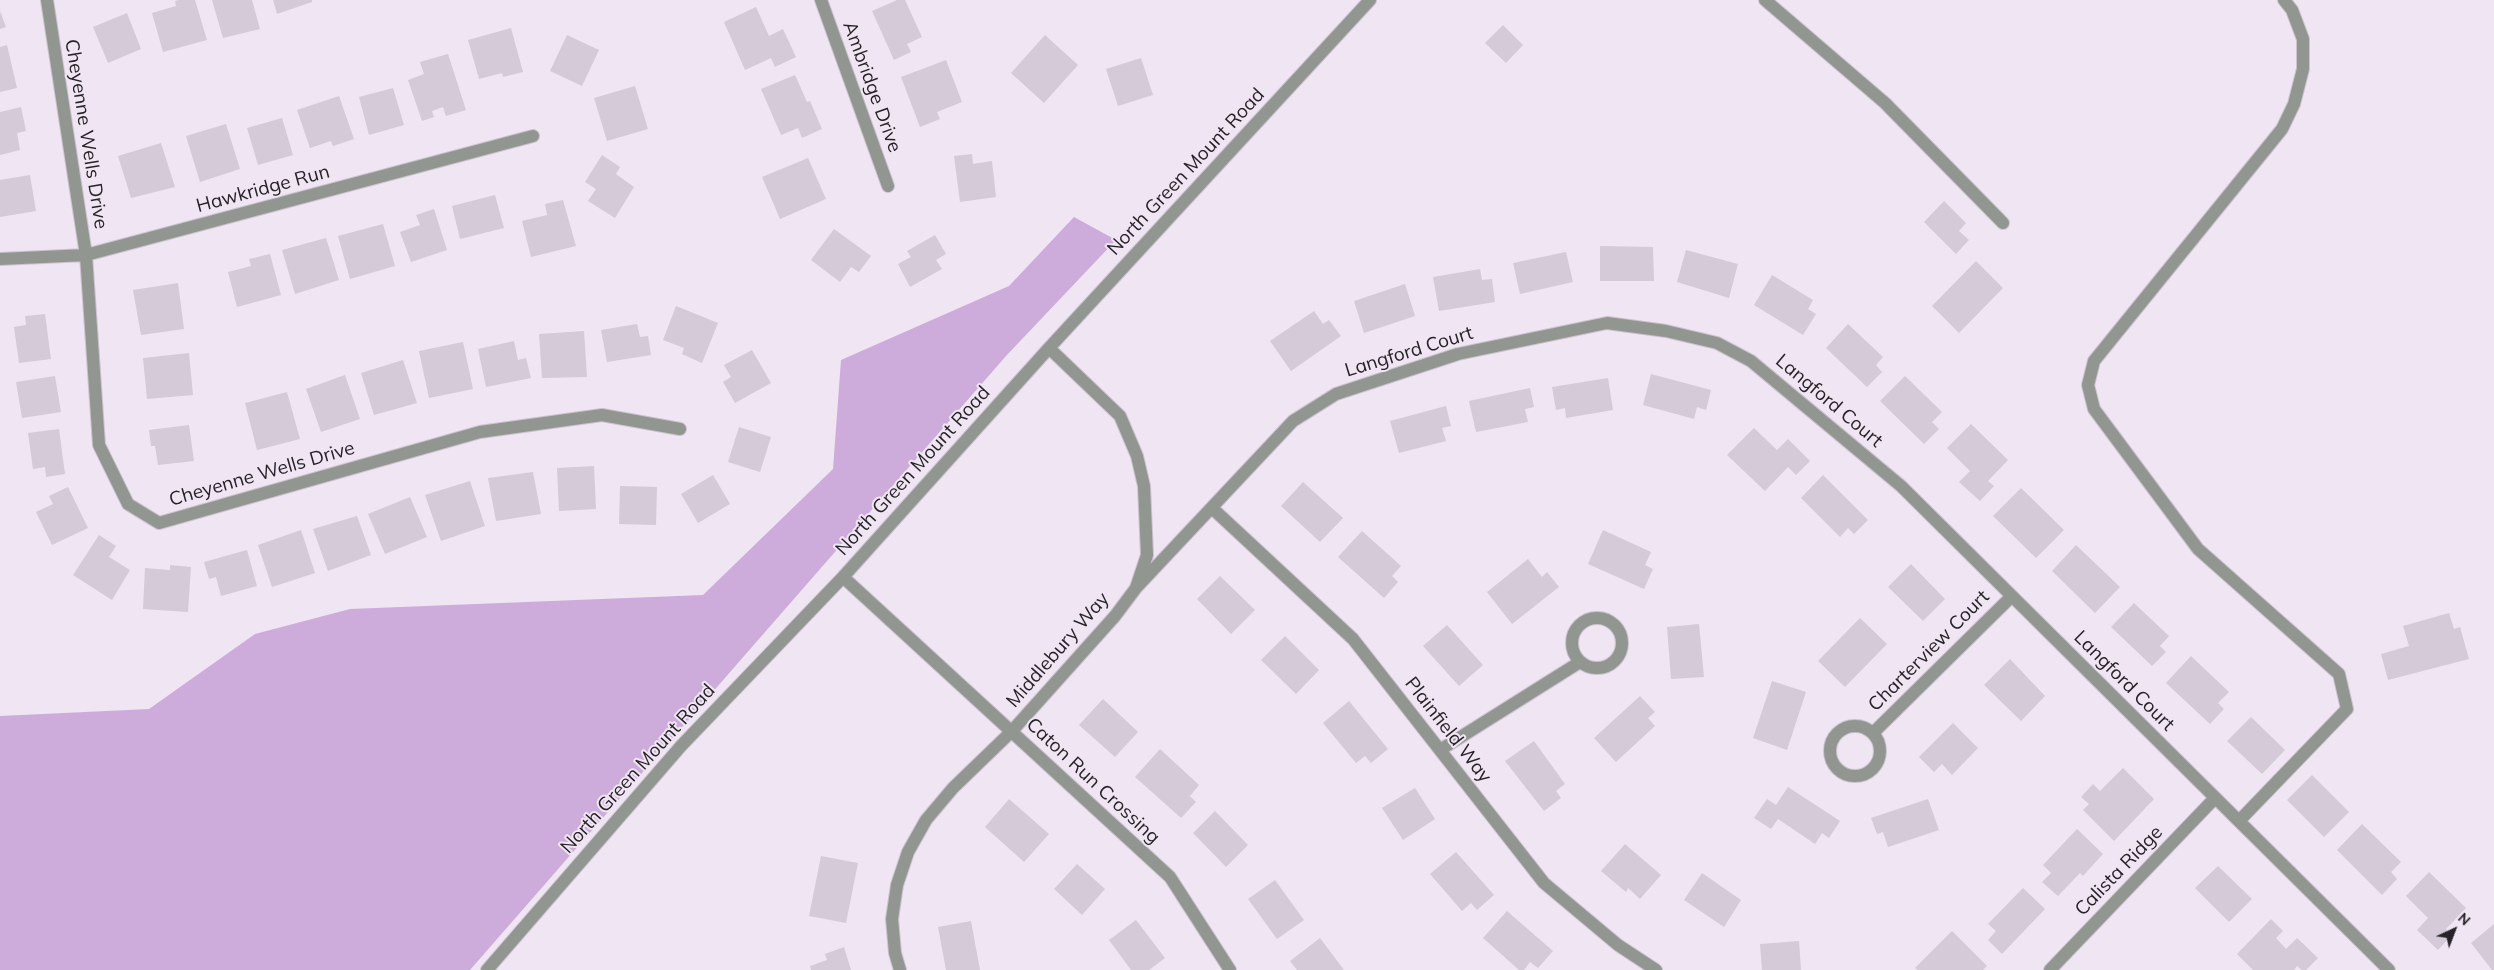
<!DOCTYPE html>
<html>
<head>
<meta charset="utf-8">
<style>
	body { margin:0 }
	#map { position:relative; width:2494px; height:970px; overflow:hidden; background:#efe5f3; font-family:Mulish,sans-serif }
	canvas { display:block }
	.north { position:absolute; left:2429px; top:905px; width:50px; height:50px; -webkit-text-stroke:4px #efe5f3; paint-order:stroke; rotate:43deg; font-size:14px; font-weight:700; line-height:20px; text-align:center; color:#262227 }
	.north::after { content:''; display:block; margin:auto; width:18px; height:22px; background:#262227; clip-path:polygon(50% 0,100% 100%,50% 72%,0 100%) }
</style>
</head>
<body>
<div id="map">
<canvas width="2494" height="970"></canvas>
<div class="north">N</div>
</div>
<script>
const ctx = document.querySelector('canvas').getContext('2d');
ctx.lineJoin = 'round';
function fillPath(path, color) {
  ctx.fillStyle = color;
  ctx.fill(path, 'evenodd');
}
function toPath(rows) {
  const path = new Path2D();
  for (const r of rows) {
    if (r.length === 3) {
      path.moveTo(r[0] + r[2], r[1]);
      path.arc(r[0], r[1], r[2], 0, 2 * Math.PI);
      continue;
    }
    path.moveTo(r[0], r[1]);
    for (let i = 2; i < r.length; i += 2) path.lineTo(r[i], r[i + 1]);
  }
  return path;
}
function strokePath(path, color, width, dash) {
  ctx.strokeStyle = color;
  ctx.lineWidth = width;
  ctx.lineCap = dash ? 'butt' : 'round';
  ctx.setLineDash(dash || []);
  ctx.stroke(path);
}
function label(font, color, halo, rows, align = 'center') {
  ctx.font = font + ' Mulish,sans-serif';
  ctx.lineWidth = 4;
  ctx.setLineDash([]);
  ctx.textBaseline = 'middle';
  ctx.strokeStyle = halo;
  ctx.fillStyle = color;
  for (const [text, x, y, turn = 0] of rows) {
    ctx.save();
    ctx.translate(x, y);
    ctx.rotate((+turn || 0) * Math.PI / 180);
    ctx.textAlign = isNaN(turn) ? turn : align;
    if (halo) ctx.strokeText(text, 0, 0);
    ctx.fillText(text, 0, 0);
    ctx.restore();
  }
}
fillPath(toPath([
	[1074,217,1116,240,1006,356,470,970,0,970,0,716,149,709,255,634,350,609,703,595,833,469,841,360,1009,286]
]), '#cdacdb');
fillPath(toPath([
	[179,0,195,0,207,40,163,52,152,13,176,6,175,1],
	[212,0,252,0,260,29,223,38],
	[273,0,312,0,312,2,277,14],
	[897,0,905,0,922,37,907,44,911,52,894,60,872,11],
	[756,7,769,36,783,29,796,57,775,67,771,58,745,70,724,22],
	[0,11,6,27,0,29],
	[127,13,141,49,108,63,93,27],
	[1503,25,1523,45,1506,63,1485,43],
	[511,28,523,72,503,77,502,73,479,79,468,40],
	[567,35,599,50,582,86,550,71],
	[1045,35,1078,65,1044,103,1011,73],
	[7,45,17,88,0,92,0,47],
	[448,54,466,110,446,116,443,107,432,111,434,117,422,121,408,80,424,74,420,62],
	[1141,58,1153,95,1118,106,1106,69],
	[946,60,962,102,937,112,940,119,920,127,901,77],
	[795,75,807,102,810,101,822,129,802,138,798,128,781,135,761,89],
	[635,86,648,129,607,141,594,98],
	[393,88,404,125,369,135,359,97],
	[339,96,354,139,333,146,331,141,310,148,297,110],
	[21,107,26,131,17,133,20,150,0,155,0,112],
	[282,118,293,155,258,165,247,128],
	[226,124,240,169,200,182,186,136],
	[161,143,175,187,131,198,118,156],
	[972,154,973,164,992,161,996,197,960,202,954,156],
	[602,155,620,167,616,174,634,187,615,218,588,201,596,189,585,182],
	[808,158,826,199,780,219,762,177],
	[30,175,36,211,0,217,0,180],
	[495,195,504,228,460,239,452,206],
	[563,200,576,246,531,257,522,221,547,215,545,204],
	[1944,201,1966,223,1959,231,1969,240,1956,254,1924,222],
	[434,209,447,250,411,262,400,232,420,225,416,215],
	[383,224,395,266,350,279,338,236],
	[834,229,871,256,859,272,851,267,840,282,811,260],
	[935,235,946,254,936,260,942,269,910,287,898,264,911,257,907,251],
	[326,238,339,280,295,294,282,250],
	[1600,246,1653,247,1654,281,1600,281],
	[1686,250,1738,264,1729,298,1677,282],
	[1566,252,1573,282,1520,294,1513,263],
	[270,254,281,295,237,307,228,272,251,266,249,259],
	[1976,261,2003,288,1959,333,1932,306],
	[1480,269,1482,280,1492,279,1495,302,1439,311,1433,277],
	[1772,275,1813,300,1808,309,1816,314,1803,335,1754,305],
	[178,283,184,329,141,335,133,290],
	[1405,284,1415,316,1364,333,1354,301],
	[676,306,718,323,702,363,682,354,684,348,663,340],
	[1314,311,1323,324,1329,320,1341,336,1291,371,1270,341],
	[45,314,51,359,19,363,14,327,26,325,25,316],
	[637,324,640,337,648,336,651,355,607,362,601,330],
	[1848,324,1883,357,1876,365,1882,372,1867,387,1826,348],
	[584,331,587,377,542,378,539,334],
	[514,341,518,360,526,358,531,378,486,387,478,349],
	[463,342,473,389,429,398,419,351],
	[752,350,771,383,735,403,723,382,731,377,724,365],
	[189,353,193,395,147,399,143,358],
	[403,360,417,403,374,415,361,373],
	[1651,374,1711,390,1706,410,1697,407,1694,419,1643,405],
	[345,375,360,419,321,432,306,389],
	[55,376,61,412,22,418,16,382],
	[1905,376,1942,412,1932,422,1939,429,1924,444,1880,401],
	[1608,378,1613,410,1566,418,1565,408,1556,410,1552,387],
	[1530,388,1534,407,1525,409,1528,422,1476,432,1469,401],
	[287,392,300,439,257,450,245,403],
	[1446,406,1451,426,1442,428,1446,441,1399,453,1390,421],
	[1971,424,2008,460,1988,481,1994,486,1980,501,1959,482,1970,471,1947,448],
	[189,425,194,461,158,465,155,446,151,446,149,430],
	[739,427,771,437,760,472,728,462],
	[1754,428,1777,450,1788,439,1810,461,1796,475,1788,467,1765,491,1727,455],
	[59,429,65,474,46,477,45,467,33,469,28,433],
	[594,466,596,509,559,511,557,468],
	[533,472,541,514,496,521,488,478],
	[713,475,730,504,698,523,681,494],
	[1823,475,1868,520,1854,534,1848,528,1840,537,1801,498],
	[470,481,485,526,441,541,425,495],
	[1303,482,1343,518,1320,542,1281,506],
	[620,486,657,487,656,525,619,524],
	[68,487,88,528,52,545,36,512,53,504,49,496],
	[2021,488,2064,530,2036,558,1993,516],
	[410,497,427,537,385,554,368,514],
	[357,516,371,555,328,571,313,529],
	[301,530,315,573,272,587,258,545],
	[1603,530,1651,552,1645,565,1653,569,1644,589,1588,564],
	[1362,531,1401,566,1392,576,1398,582,1384,598,1338,557],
	[99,535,116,546,109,557,130,570,112,600,73,575],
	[2076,545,2120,587,2095,613,2052,571],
	[247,550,257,586,221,596,216,577,209,579,204,562],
	[1528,559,1542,577,1547,572,1559,587,1512,624,1487,592],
	[1911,564,1945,599,1923,621,1888,587],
	[170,565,191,567,188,612,143,609,145,568,170,570],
	[1220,576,1255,610,1231,634,1197,599],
	[2134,603,2169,636,2160,646,2166,652,2152,666,2111,627],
	[2449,613,2454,629,2460,627,2469,659,2388,680,2381,654,2409,646,2403,626],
	[1860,618,1887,644,1845,687,1818,661],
	[1699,624,1704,677,1671,679,1667,627],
	[1447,625,1483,665,1459,686,1423,646],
	[1285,636,1319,670,1296,694,1261,660],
	[2191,656,2229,692,2218,703,2224,709,2210,724,2166,683],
	[2010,659,2045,696,2021,721,1984,685],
	[1772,681,1806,692,1787,750,1753,738],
	[1640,696,1655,712,1648,718,1655,726,1616,762,1594,738],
	[1103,699,1138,732,1115,757,1079,725],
	[1349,701,1388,749,1371,763,1365,756,1356,763,1323,723],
	[2251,717,2285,750,2262,774,2227,741],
	[1953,723,1978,748,1952,775,1942,764,1934,772,1919,757],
	[1534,741,1565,784,1556,791,1561,798,1544,811,1505,761],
	[1160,749,1199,785,1190,796,1196,802,1181,818,1135,777],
	[2123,768,2154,799,2114,841,2083,810,2089,804,2081,797,2093,784,2100,791],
	[2312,775,2349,812,2324,837,2287,800],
	[1788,787,1840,821,1829,838,1822,833,1815,844,1778,819,1771,829,1754,818,1767,799,1776,805],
	[1415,788,1435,819,1403,840,1382,808],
	[1009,799,1049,834,1024,862,985,827],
	[1928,799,1939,830,1888,847,1883,832,1877,834,1871,818],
	[1215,811,1248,845,1226,867,1193,833],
	[2362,824,2401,862,2391,872,2397,879,2382,895,2337,850],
	[2077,829,2103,854,2083,876,2080,873,2058,896,2042,882,2051,873,2043,865],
	[1625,844,1661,875,1640,899,1628,888,1626,892,1601,871],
	[1456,852,1494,895,1477,910,1471,903,1462,911,1430,874],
	[821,856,858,863,846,923,809,916],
	[1077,864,1105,889,1082,915,1054,889],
	[2218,866,2252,899,2229,922,2195,888],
	[2429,872,2466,908,2446,929,2452,935,2438,950,2417,930,2428,918,2406,896],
	[1702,873,1741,900,1724,927,1684,900],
	[1275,880,1304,920,1277,939,1248,899],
	[2023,888,2045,909,2002,954,1988,940,1996,931,1988,924],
	[1507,911,1553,951,1538,968,1530,962,1524,970,1519,970,1483,938],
	[2271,919,2283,931,2276,938,2286,949,2297,938,2318,958,2306,970,2302,970,2297,966,2294,970,2253,970,2237,954],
	[1136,920,1165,958,1149,970,1131,970,1109,940],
	[971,921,980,970,946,970,938,927],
	[2494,924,2494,970,2492,970,2471,943],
	[1952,931,1987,966,1983,970,1918,970,1915,968],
	[1320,938,1344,970,1297,970,1290,961],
	[1799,941,1801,970,1762,970,1760,944],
	[844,947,851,970,811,970,810,966,827,960,825,954]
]), '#d4cad8');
const minor = toPath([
	[47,0,86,255,99,445,128,504,159,523,480,432,602,415,680,429],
	[821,0,888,186],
	[1765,0,1885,103,2003,223],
	[0,259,86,255,533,136],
	[1212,508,1353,639,1544,883,1618,945,1656,970],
	[843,577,1170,877,1230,970],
	[1136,588,1293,421,1336,394,1458,354,1607,323,1666,331,1717,343,1751,361,1901,486,2389,970],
	[1597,643,25],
	[1855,751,25],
	[1873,733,2012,596],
	[1440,750,1580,662],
	[2239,821,2347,709,2339,674,2198,549,2094,409,2088,385,2094,361,2282,129,2294,104,2303,69,2303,39,2292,10,2284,0],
	[487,970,681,746,843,577,1049,348,1370,0],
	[900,970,895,953,892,919,897,885,908,852,926,820,953,788,1012,731,1115,616,1136,588,1147,555,1144,486,1137,456,1120,416,1049,348],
	[2050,970,2215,798]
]);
strokePath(minor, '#cbc2ce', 14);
strokePath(minor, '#929690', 12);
label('19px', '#262227', '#efe5f3', [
	["Ambridge Drive",872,87,70],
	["Cheyenne Wells Drive",86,134,81],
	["North Green Mount Road",1186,172,-47],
	["Hawkridge Run",263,189,-15],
	["Langford Court",1409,352,-17],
	["Langford Court",1829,401,40],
	["North Green Mount Road",913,471,-48],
	["Cheyenne Wells Drive",262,474,-16],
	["Middlebury Way",1058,650,-49],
	["Charterview Court",1929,651,-45],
	["Langford Court",2124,681,45],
	["Plainfield Way",1448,730,52],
	["North Green Mount Road",638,769,-48],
	["Caton Run Crossing",1093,781,43],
	["Calista Ridge",2119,871,-46]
]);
</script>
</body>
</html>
